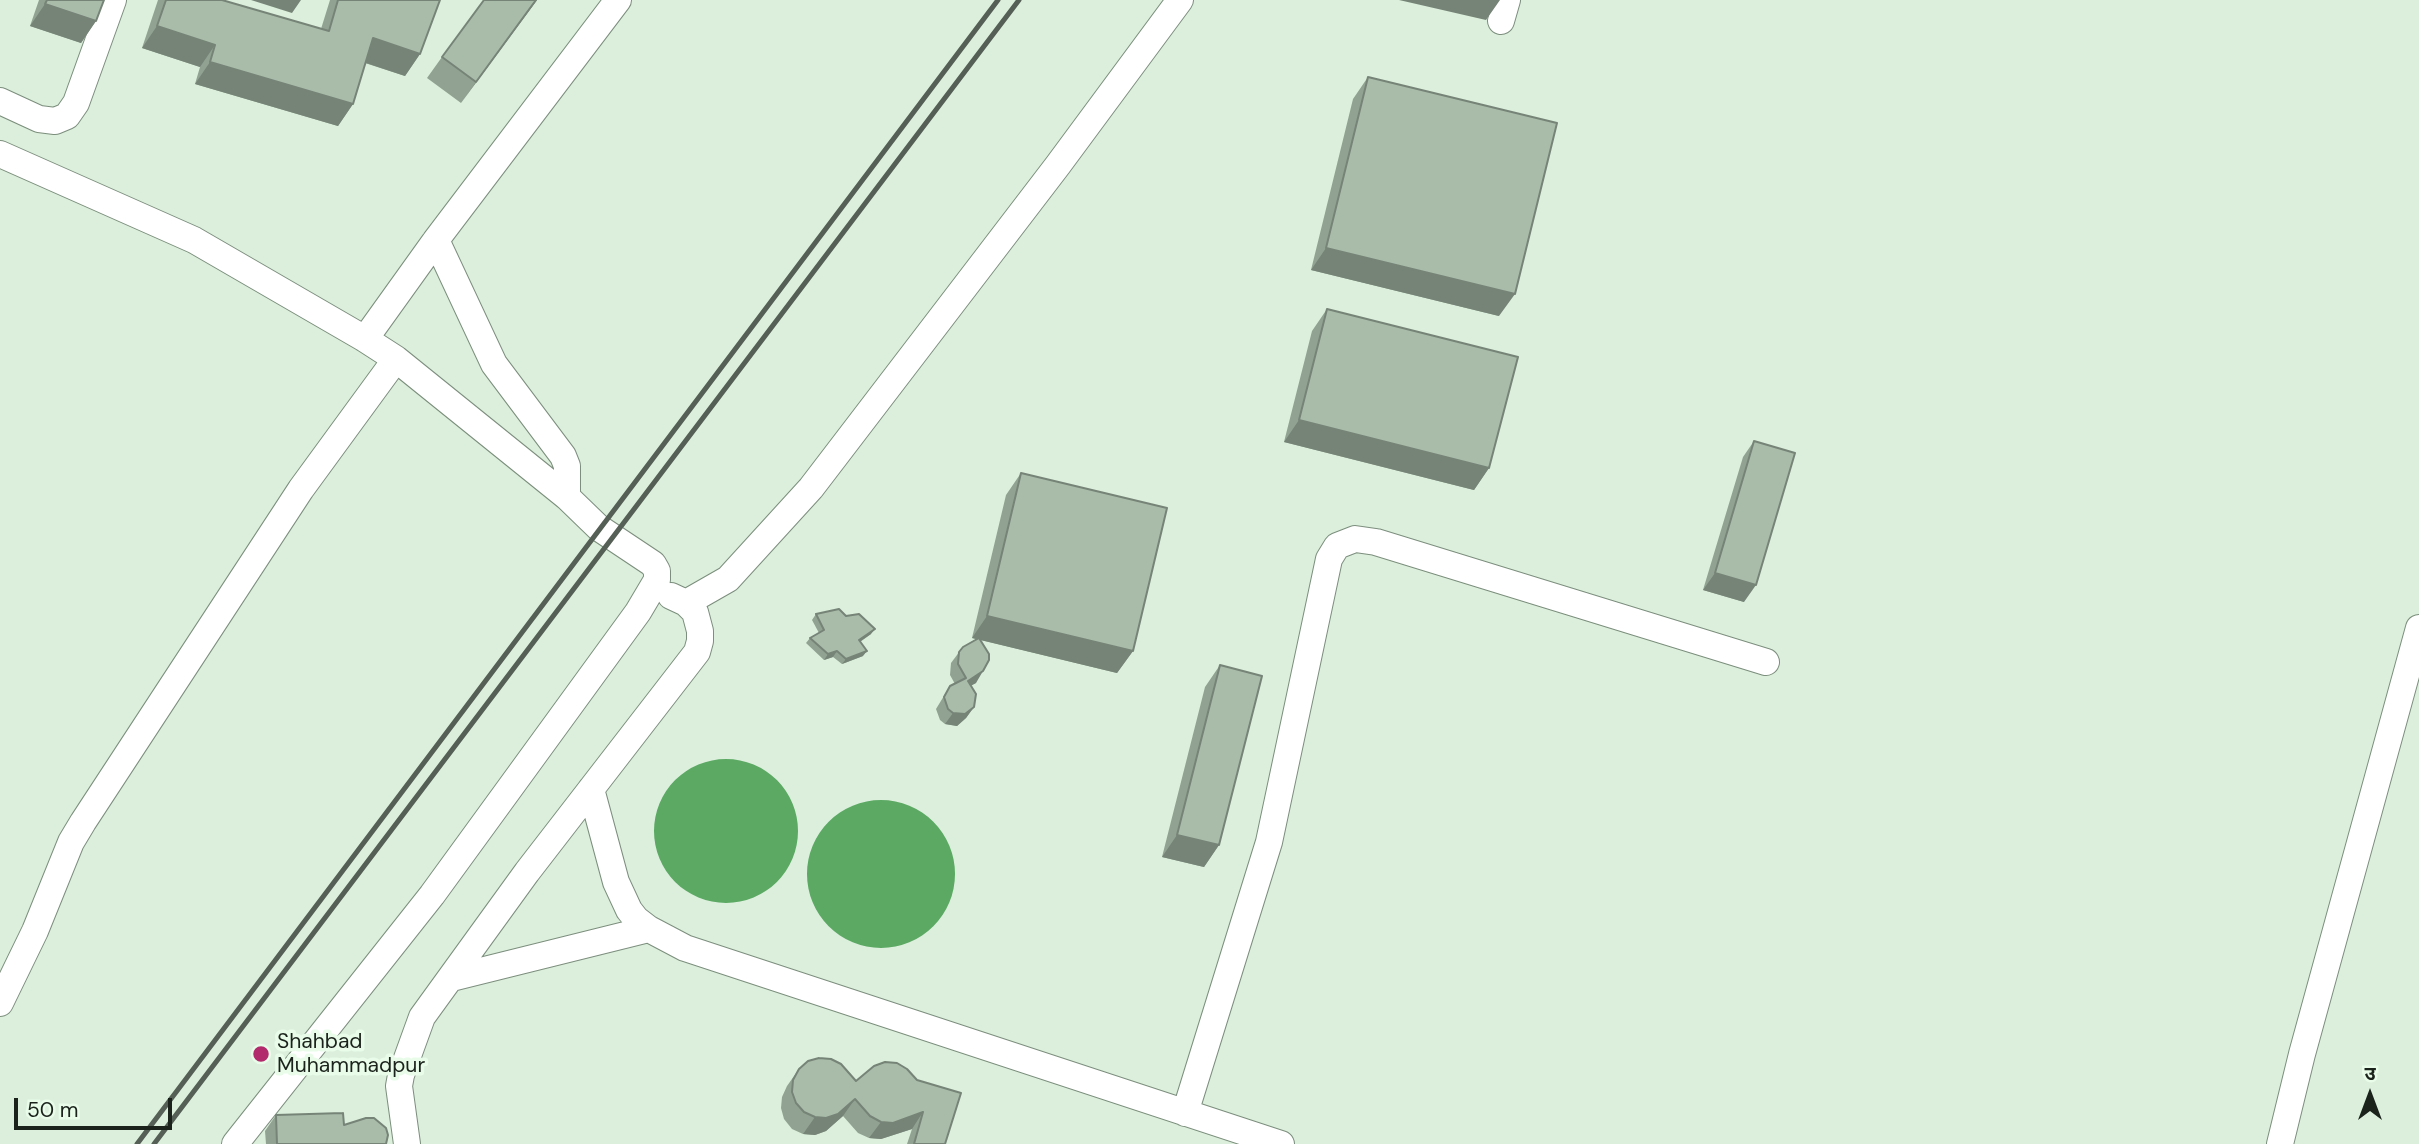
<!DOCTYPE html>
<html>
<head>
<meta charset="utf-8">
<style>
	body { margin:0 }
	#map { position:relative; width:2419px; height:1144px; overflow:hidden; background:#dbefdc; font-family:"DM Sans","Noto Sans Devanagari",sans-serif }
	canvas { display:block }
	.north { position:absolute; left:2335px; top:1060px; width:70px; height:70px; -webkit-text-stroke:5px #e8fce9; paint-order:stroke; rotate:0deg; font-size:19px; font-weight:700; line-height:28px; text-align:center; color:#1b221b }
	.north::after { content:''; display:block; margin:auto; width:24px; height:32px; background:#1b221b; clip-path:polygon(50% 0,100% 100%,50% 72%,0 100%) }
	.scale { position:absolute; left:14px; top:1098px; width:158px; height:32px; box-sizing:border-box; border:4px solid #1b221b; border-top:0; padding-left:9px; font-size:21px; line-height:24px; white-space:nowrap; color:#1b221b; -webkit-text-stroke:5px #e8fce9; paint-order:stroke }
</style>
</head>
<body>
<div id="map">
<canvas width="2419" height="1144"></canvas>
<div class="north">उ</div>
<div class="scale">50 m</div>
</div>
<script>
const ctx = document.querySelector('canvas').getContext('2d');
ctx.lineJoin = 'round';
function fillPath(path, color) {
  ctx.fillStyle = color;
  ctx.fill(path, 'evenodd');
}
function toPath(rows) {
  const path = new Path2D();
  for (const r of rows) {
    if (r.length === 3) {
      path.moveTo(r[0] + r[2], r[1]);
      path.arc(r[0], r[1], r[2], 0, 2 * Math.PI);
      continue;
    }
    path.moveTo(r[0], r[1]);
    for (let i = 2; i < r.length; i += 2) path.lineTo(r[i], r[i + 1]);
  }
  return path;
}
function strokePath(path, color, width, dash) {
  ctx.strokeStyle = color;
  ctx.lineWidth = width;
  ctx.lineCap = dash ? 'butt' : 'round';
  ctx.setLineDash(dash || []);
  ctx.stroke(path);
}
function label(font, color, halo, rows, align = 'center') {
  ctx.font = font + ' "DM Sans",sans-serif';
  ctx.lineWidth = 7;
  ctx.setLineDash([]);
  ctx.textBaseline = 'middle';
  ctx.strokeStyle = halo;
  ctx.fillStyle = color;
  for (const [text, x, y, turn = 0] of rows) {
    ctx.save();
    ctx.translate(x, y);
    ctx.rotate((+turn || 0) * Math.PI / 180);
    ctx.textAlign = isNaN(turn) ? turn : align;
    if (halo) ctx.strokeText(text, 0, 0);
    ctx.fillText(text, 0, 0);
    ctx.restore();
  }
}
fillPath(toPath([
	[726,831,72],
	[881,874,74]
]), '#5ba963');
const minor = toPath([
	[1501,21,1507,0],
	[0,101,39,119,55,121,67,116,76,103,113,0],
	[0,154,194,240,365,339,396,359,567,497,599,528,653,564,657,571,657,580,638,612,432,895,235,1144],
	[436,240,494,364,563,456,567,466,567,497],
	[365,339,436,240,618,0],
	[686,603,728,579,811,488,1058,165,1180,0],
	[591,789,616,882,629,910,636,919,649,929,685,948,1281,1144],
	[452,978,649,929],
	[0,1003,35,931,71,842,83,822,301,489,396,359],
	[1185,1113,1269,842,1329,559,1337,546,1355,539,1376,542,1766,662],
	[407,1144,399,1086,401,1075,422,1017,527,872,697,652,700,641,700,631,695,612,686,603,671,596],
	[2280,1144,2302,1054,2419,628]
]);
strokePath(minor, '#7c8e7d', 28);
strokePath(minor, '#fff', 26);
strokePath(toPath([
	[137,1144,998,0],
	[154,1144,1019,0]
]), '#555f55', 5);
fillPath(toPath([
	[39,0,104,0,96,21,81,43,30,26],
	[158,0,222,0,321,29,330,0,440,0,420,54,405,76,365,63,353,104,338,126,195,84,200,67,142,48],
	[537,0,461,103,427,78,442,57],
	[1368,77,1499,316,1311,270,1353,99],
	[1327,309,1489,468,1474,490,1284,442,1312,331],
	[1754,441,1744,602,1703,590,1743,457],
	[1021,473,1133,651,1117,673,981,640,976,683,971,685,974,707,966,718,957,726,945,724,940,720,936,709,950,686,955,684,950,675,951,663,963,647,976,639,972,638,1006,495],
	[816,614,871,634,860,642,863,656,842,664,833,657,824,660,806,643,810,638,819,633,812,620],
	[1220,665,1219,845,1204,867,1162,857,1205,687],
	[885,1062,945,1144,907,1144,912,1129,881,1139,869,1138,858,1133,843,1116,826,1131,815,1135,803,1134,792,1129,784,1119,781,1108,782,1097,787,1086,799,1069,856,1081],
	[276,1115,344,1125,386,1144,266,1144,265,1131]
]), '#91a292');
fillPath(toPath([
	[251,0,301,0,292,13],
	[536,0,537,0,461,103,476,82],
	[1399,0,1500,0,1486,20],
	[45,4,96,21,81,43,30,26],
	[157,26,215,45,200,67,142,48],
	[373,38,420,54,405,76,357,60],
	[210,62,353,104,338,126,195,84],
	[1326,248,1515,294,1499,316,1311,270],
	[1299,420,1489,468,1474,490,1284,442],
	[1715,573,1756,585,1744,602,1703,590],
	[987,616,1133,651,1117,673,972,638],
	[875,629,871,634,855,645,859,640],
	[837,651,833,657,824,660,828,654],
	[867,651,863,656,842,664,846,659],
	[983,671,976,683,960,692,968,681],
	[974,707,966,718,957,726,945,724,953,713],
	[1177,835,1219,845,1204,867,1162,857],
	[855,1099,843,1116,826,1131,815,1135,803,1134,815,1117],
	[923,1112,912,1129,881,1139,869,1138,881,1122]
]), '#768477');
const building = toPath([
	[47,0,104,0,96,21,45,4,47,0],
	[166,0,222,0,329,31,338,0,440,0,420,54,373,38,353,104,210,62,215,45,157,26,166,0],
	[484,0,536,0,476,82,442,57,484,0],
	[1368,77,1557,123,1515,294,1326,248,1368,77],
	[1327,309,1518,357,1489,468,1299,420,1327,309],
	[1754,441,1795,453,1756,585,1715,573,1754,441],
	[1021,473,1167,508,1133,651,987,616,1021,473],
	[839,609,846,616,859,614,875,629,859,640,867,651,846,659,837,651,828,654,810,638,824,630,816,614,839,609],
	[979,638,989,654,989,660,983,671,968,681,976,694,974,707,965,714,953,713,948,709,944,697,950,686,966,678,958,664,959,652,963,647,979,638],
	[1220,665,1262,676,1219,845,1177,835,1220,665],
	[819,1058,831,1059,841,1064,856,1081,874,1066,885,1062,897,1063,907,1069,917,1080,961,1093,945,1144,914,1144,923,1112,893,1123,881,1122,870,1116,855,1099,838,1114,826,1118,815,1117,804,1112,796,1103,792,1092,793,1080,799,1069,808,1061,819,1058],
	[343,1113,344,1125,366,1118,374,1118,386,1128,388,1135,386,1144,277,1144,276,1115,343,1113]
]);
fillPath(building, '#a9bcaa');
strokePath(building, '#768477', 2);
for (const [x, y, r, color] of [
	[261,1054,9,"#b22a6c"]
]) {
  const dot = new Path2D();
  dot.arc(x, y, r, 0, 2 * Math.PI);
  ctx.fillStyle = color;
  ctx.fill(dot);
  strokePath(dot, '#e8fce9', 2.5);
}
label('21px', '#1b221b', '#e8fce9', [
	["Shahbad",277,1042],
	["Muhammadpur",277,1066]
], 'left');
</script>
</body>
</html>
